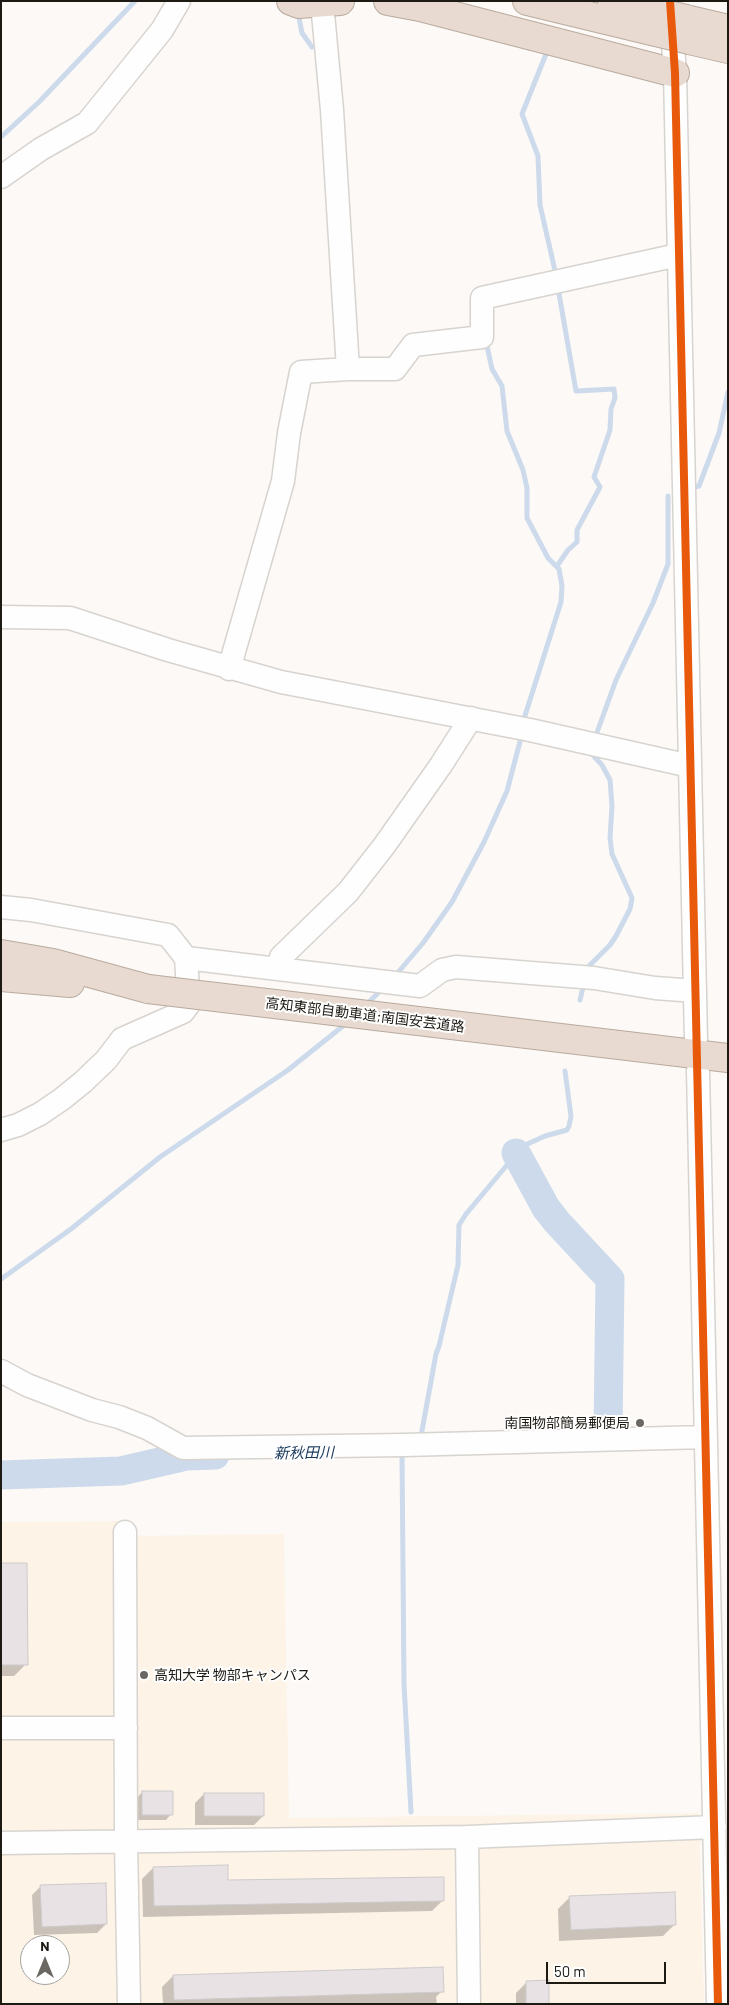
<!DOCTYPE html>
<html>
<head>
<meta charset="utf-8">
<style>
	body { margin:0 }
	#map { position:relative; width:729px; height:2005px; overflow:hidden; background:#fcf9f6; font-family:Barlow,sans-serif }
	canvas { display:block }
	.frame { position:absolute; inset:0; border:2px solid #1d1913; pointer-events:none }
	.north { position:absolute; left:20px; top:1935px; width:50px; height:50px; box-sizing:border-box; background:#fff; border:1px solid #a5a3a1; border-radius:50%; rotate:0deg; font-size:14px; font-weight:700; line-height:20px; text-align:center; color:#1d1913 }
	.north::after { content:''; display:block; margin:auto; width:18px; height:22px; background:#6b6762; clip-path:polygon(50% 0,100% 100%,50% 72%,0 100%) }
	.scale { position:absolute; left:546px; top:1962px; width:120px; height:22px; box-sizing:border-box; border:2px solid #1d1913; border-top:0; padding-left:6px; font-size:15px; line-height:18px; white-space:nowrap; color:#1d1913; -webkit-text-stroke:4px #fff; paint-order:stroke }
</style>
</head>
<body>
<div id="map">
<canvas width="729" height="2005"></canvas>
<div class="frame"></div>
<div class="north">N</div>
<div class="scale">50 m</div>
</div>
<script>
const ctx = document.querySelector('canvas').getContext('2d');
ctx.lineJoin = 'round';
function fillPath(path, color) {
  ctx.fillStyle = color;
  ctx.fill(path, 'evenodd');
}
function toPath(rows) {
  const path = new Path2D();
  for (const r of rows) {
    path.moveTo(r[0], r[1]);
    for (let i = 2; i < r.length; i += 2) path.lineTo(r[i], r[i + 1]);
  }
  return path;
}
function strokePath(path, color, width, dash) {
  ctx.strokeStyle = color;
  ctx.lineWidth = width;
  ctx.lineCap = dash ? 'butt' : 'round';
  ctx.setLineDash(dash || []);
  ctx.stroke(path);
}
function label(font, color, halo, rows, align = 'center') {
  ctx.font = font + ' Barlow,"Noto Sans JP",sans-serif';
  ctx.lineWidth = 4;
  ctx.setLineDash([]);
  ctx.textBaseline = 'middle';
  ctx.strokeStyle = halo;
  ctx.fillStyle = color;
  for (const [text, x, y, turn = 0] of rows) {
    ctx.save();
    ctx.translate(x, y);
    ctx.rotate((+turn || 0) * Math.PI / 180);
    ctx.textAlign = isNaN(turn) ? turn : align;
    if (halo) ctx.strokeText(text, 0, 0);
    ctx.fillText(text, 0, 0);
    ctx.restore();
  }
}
fillPath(toPath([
	[130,1521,131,1536,284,1534,289,1818,699,1813,704,2004,1,2004,1,1522],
	[30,1945,60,1945,60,1975,30,1975]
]), '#fdf3e7');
fillPath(toPath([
	[1,1564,26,1664,14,1676,1,1676],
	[142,1792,171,1814,166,1820,137,1820,137,1798],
	[204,1794,263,1816,254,1825,195,1825,195,1803],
	[153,1868,227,1882,443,1900,432,1911,143,1917,142,1879],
	[41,1886,106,1924,97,1933,34,1935,32,1895],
	[570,1897,675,1924,663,1936,559,1941,558,1909],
	[173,1976,442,1991,436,1997,437,2004,163,2004,162,1987],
	[527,1982,548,2004,516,2004,516,1993]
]), '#0003');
strokePath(toPath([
	[299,18,302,33,312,47],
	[546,54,522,114,538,156,540,205,556,275],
	[1,137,39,102,135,1],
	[487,346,492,369,502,386,507,431,523,470,527,488,527,518,548,558,559,569,562,586,561,602,523,722],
	[695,487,699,486,719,433,728,392],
	[557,566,568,550,577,542,577,530,600,487,594,477,610,430,611,409,615,398,614,389,576,391,558,288],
	[595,738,616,680,653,603,668,564,668,496],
	[587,972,589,966,610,945,616,936,630,909,632,898,612,854,610,838,612,806,610,780,602,765,590,752],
	[395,976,423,943,452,902,484,842,507,791,522,734],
	[580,1000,584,983],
	[365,1006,382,989],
	[1,1279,71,1229,160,1157,288,1070,348,1022],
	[421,1436,436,1354,439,1346,458,1265,459,1225,466,1214,523,1146,545,1136,567,1130,569,1126,571,1116,565,1071],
	[402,1452,404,1684,411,1812]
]), '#ccdaeb', 5);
strokePath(toPath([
	[516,1153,546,1208,557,1222,610,1279,608,1432],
	[1,1475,121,1471,186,1456,215,1455]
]), '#ccdaeb', 29);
const building = toPath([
	[1,1563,27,1563,28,1665,1,1665,1,1563],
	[142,1791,173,1791,173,1815,142,1815,142,1791],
	[204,1793,264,1793,264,1816,204,1816,204,1793],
	[228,1865,228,1880,444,1877,444,1901,154,1906,153,1867,228,1865],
	[106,1883,107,1924,42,1927,40,1885,106,1883],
	[675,1892,676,1925,571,1930,569,1896,675,1892],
	[443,1967,444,1992,174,2000,173,1975,443,1967],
	[549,1980,549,2004,526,2004,526,1981,549,1980]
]);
fillPath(building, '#e8e2e5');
strokePath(building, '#cecbcc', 1);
const minor = toPath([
	[670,1,675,73,696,1040],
	[322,3,332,110,348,369],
	[1,177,41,149,87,123,162,30,179,1],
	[1,617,70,618,168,650,281,682,530,730,690,766],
	[229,669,283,481,289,433,301,372,348,369,395,369,413,345,482,337,482,298,678,255],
	[1,907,31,910,168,935,186,958,189,1004,183,1012,122,1039,106,1060,83,1082,62,1099,40,1114,18,1125,1,1130],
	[186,958,420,986,442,970,456,967,594,978,655,988,695,991],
	[279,969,281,957,348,892,384,846,441,765,471,718],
	[698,1070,718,2004],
	[1,1371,27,1385,92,1410,119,1417,147,1428,183,1448,404,1445,705,1437],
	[125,1532,126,1842,129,2004],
	[1,1728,126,1728],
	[467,1837,715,1827],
	[1,1843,467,1837,469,2004]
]);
const highway = toPath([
	[291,1,299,4,340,1],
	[388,1,420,7,675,73],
	[527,1,651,31],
	[612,1,650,11],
	[686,19,728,29],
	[689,40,728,49],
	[1,954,53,963,148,989],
	[1,977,70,983],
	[435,1023,728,1058]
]);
strokePath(minor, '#d7d4d0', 25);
strokePath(highway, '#b9aa9e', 30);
strokePath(minor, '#fffefe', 22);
strokePath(highway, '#e8dad0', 28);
const highwayBridge = toPath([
	[650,11,686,19],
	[651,31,689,40],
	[148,989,435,1023]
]);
strokePath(highwayBridge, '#b9aa9e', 30, []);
strokePath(highwayBridge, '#e8dad0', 28);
strokePath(toPath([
	[670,1,675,73,718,2004]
]), '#e8590c', 8);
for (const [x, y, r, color] of [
	[640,1423,5,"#6b6762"],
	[144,1675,5,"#6b6762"]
]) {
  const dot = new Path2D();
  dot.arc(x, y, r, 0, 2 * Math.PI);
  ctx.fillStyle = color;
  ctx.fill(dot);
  strokePath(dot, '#fff', 2);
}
label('14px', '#1d1913', '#fff', [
	["高知東部自動車道;南国安芸道路",365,1015,7]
]);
label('14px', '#1d1913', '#fff', [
	["南国物部簡易郵便局",630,1423],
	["高知大学 物部キャンパス",154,1675,"left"]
], 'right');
label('italic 15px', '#17375a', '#fff', [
	["新秋田川",304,1453,-1]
]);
</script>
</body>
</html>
